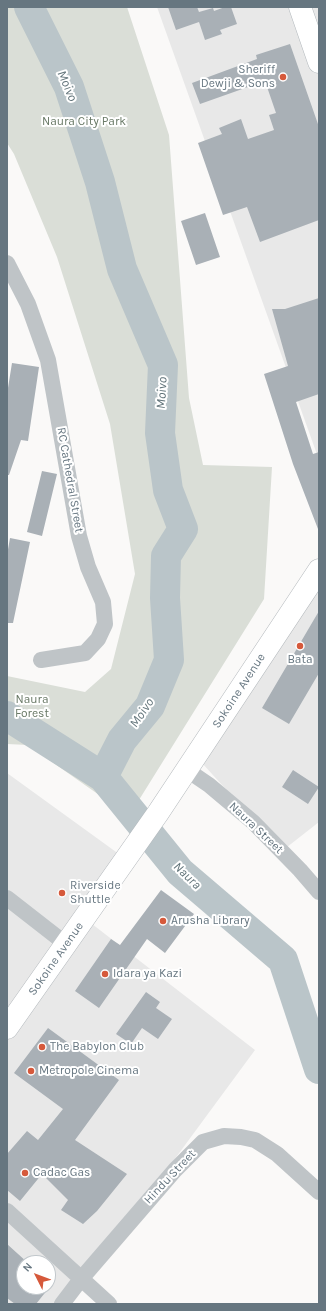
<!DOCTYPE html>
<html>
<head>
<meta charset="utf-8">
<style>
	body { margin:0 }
	#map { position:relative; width:326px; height:1311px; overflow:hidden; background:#faf9f8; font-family:Karla,sans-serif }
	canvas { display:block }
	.frame { position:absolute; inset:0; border:8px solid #667680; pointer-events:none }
	.north { position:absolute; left:16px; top:1255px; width:40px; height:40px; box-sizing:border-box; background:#fff; border:1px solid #c2c8cc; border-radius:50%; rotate:312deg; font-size:11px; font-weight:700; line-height:16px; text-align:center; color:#667680 }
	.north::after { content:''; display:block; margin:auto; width:14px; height:18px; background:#d6593b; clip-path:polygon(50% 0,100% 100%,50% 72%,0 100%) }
</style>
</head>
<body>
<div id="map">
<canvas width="326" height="1311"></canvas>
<div class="frame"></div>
<div class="north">N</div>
</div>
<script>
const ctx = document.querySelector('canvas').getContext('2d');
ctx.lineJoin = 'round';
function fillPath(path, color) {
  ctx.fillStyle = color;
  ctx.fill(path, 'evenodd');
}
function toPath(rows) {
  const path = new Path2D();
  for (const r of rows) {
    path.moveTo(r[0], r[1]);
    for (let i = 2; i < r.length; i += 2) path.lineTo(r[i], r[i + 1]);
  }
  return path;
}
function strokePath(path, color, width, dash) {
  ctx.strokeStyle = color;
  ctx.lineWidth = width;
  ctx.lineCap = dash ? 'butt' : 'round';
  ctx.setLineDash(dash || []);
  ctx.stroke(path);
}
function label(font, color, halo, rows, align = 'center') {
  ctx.font = font + ' Karla,sans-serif';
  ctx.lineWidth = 4;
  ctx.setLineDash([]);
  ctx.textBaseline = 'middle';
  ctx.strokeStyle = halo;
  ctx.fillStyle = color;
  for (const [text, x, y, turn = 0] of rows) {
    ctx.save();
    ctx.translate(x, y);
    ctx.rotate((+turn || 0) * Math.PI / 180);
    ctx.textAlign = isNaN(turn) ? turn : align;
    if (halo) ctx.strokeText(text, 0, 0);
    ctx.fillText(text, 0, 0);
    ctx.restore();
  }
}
fillPath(toPath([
	[157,7,319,7,319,460],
	[319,558,319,822,282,851,192,752],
	[7,773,123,857,83,917,255,1050,68,1304,7,1304],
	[24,1263,48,1263,48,1287,24,1287]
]), '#e8e8e8');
fillPath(toPath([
	[7,7,127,7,169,135,189,398,203,465,272,467,264,599,129,816,28,745,7,744,7,676,85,692,111,669,135,574,110,424,57,257,14,154,7,143]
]), '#daded7');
strokePath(toPath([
	[29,7,69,87,100,182,122,269,163,365,160,433,168,490,183,529,166,556,165,598,169,660,150,706,122,740,103,777],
	[7,716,103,777,180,872,283,960,319,1069]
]), '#bac5c9', 30);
fillPath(toPath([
	[168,7,197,7,199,12,213,8,214,11,225,7,231,7,237,24,220,30,222,34,205,40,199,22,176,30],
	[290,44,319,127,319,220,260,242,247,207,223,215,198,143,222,134,219,128,241,119,248,139,274,130,269,115,276,113,265,81,200,104,192,83,257,59,256,55],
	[205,213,220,257,196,265,181,221],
	[319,298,319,394,296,402,313,454,319,452,319,528,318,529,293,464,264,374,288,366,272,309,285,309],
	[12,363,39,367,28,441,21,440,9,475,7,475,7,394],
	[42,471,57,474,42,536,27,532],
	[10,538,30,542,13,623,7,623,7,555],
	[319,611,319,673,289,724,262,708],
	[293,770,319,787,308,804,282,787],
	[161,890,194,914,165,953,147,939,99,1008,75,991,111,939,120,945],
	[146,992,160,1002,156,1008,172,1019,158,1039,142,1028,131,1044,116,1034],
	[48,1028,119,1080,75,1140,127,1174,97,1211,83,1224,61,1210,68,1200,42,1174,20,1201,7,1190,7,1154,27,1131,38,1140,63,1109,14,1073],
	[7,1244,28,1263,24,1263,24,1287,48,1287,48,1281,52,1284,36,1304,15,1304,7,1298]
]), '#a9b0b6');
const secondary = toPath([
	[300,7,319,62]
]);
const primary = toPath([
	[7,1028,158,813,319,570]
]);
strokePath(secondary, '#b4babe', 23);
strokePath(primary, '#b3b8bc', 23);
strokePath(toPath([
	[7,263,28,304,48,360,79,536,88,567,103,602,105,624,98,639,85,653,41,660],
	[187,770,209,785,253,822,300,870,319,892],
	[7,898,66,944],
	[7,1211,109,1304],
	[62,1304,81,1279,175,1170,203,1142,224,1136,241,1137,255,1140,277,1154,319,1192]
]), '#bfc4c7', 16);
strokePath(secondary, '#fff', 22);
strokePath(primary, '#fff', 22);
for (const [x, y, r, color] of [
	[283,77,4,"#d6593b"],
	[300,646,4,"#d6593b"],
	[62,893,4,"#d6593b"],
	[163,921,4,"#d6593b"],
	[105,974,4,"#d6593b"],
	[42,1047,4,"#d6593b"],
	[31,1071,4,"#d6593b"],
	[25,1173,4,"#d6593b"]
]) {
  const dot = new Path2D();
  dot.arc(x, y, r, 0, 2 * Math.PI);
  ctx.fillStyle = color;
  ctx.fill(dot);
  strokePath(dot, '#fff', 1.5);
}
label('12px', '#667680', '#fff', [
	["Sheriff",275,70,"right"],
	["Dewji & Sons",275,84,"right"],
	["Bata",300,660,"center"],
	["Riverside",70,886],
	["Shuttle",70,900],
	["Arusha Library",171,921],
	["Idara ya Kazi",113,974],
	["The Babylon Club",50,1047],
	["Metropole Cinema",39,1071],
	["Cadac Gas",33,1173]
], 'left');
label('12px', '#697966', '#fff', [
	["Naura City Park",84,122],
	["Naura",32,700],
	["Forest",32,714]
]);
label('12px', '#667680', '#fff', [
	["RC Cathedral Street",70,480,80],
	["Sokoine Avenue",239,691,-57],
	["Naura Street",256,828,43],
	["Sokoine Avenue",56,959,-55],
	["Hindu Street",170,1177,-47]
]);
label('italic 13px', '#62747a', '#fff', [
	["Moivo",67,86,67],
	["Moivo",162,393,-87],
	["Moivo",142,713,-56],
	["Naura",187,876,44]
]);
</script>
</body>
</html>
